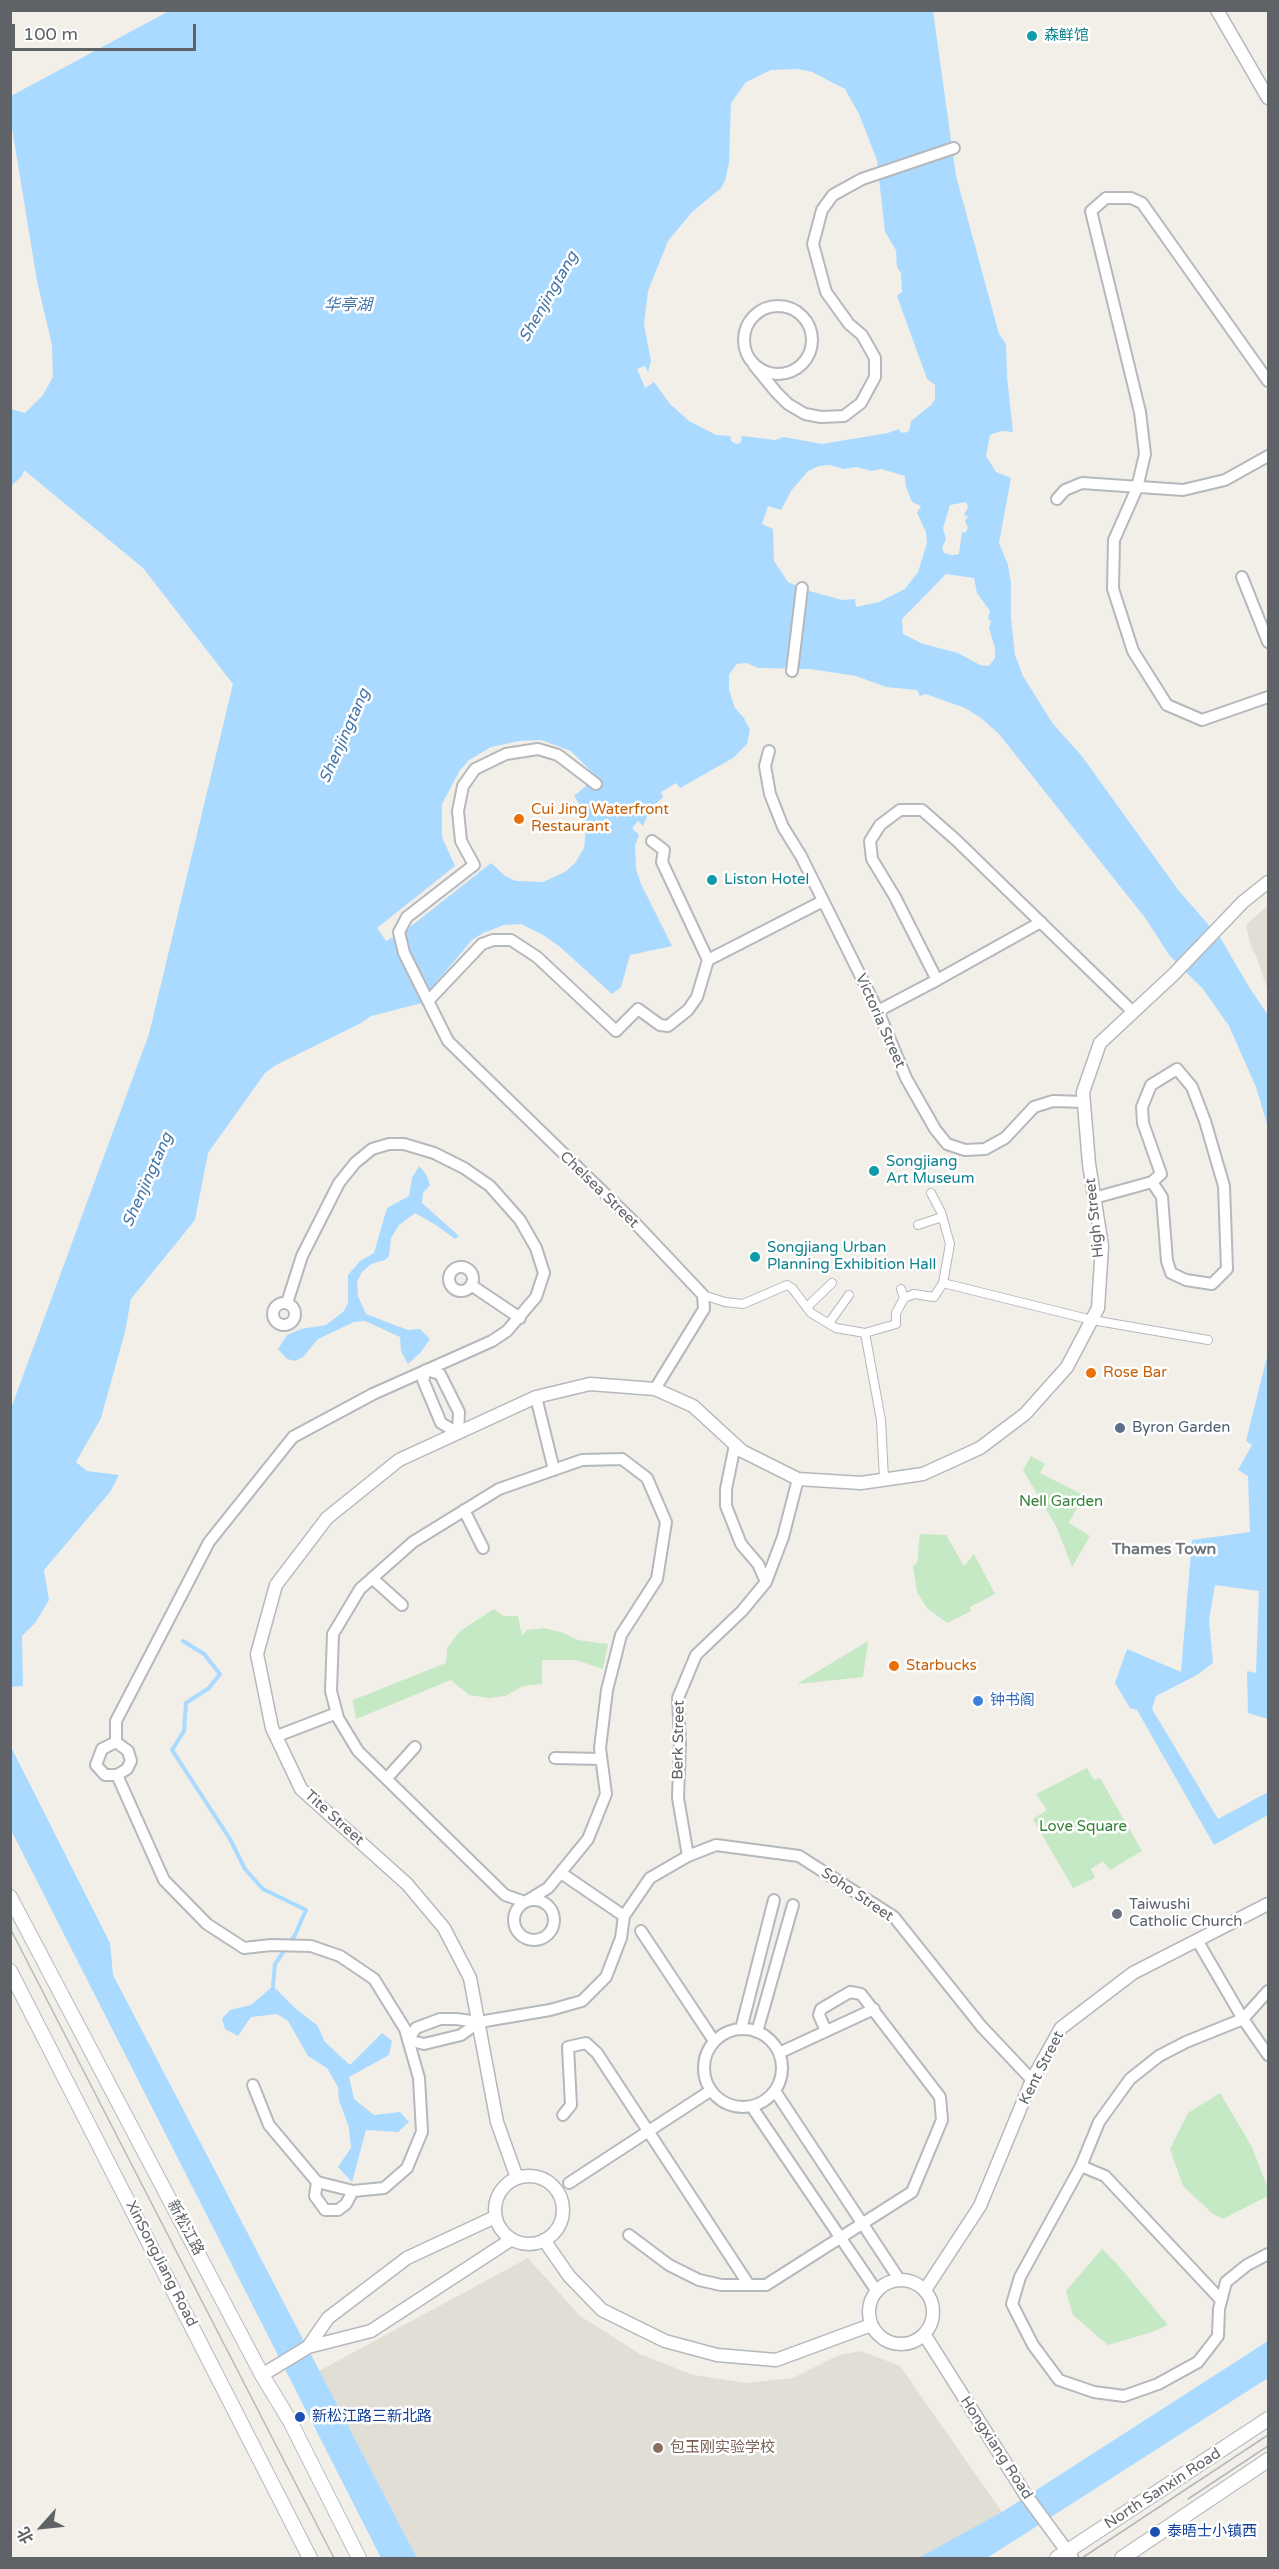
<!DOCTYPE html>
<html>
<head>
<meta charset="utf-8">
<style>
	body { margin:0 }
	#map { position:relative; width:1279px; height:2569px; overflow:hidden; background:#f1efe8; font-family:"Varela Round","Noto Sans SC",sans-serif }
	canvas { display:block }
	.frame { position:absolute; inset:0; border:12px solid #5f6368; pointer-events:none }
	.north { position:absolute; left:12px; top:2497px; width:60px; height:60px; -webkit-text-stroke:4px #fff; paint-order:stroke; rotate:243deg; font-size:16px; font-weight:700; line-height:24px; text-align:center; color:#5f6368 }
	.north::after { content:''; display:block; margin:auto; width:21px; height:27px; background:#5f6368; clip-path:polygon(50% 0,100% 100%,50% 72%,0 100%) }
	.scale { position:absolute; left:12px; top:24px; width:184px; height:27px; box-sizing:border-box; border:3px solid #5f6368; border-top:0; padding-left:8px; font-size:18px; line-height:21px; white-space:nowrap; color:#5f6368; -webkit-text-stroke:4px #fff; paint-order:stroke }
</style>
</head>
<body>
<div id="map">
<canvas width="1279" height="2569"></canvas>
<div class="frame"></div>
<div class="north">北</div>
<div class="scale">100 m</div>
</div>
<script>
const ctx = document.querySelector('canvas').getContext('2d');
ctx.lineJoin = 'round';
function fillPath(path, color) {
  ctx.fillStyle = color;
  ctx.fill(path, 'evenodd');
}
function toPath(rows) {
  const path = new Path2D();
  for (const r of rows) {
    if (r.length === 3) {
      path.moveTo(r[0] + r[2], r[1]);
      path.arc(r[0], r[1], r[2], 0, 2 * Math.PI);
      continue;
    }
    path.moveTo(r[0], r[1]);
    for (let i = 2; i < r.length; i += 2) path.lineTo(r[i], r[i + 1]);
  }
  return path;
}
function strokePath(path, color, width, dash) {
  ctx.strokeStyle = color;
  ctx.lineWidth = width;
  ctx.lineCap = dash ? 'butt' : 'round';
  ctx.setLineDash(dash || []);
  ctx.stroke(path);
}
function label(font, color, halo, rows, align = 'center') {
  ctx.font = font + ' "Varela Round","Noto Sans SC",sans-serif';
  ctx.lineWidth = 5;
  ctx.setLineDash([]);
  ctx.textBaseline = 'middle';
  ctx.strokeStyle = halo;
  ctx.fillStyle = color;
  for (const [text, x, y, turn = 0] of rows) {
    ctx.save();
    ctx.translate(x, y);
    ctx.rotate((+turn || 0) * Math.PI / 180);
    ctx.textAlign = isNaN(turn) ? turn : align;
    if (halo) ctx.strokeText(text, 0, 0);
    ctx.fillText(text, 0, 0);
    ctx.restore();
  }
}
fillPath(toPath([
	[1268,905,1268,991,1256,956,1251,947,1246,925],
	[528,2258,580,2316,640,2354,693,2375,746,2383,793,2378,839,2355,861,2351,900,2366,1002,2512,926,2558,417,2558,319,2371]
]), '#e1ded6');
fillPath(toPath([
	[1031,1456,1045,1464,1040,1473,1083,1495,1069,1523,1090,1536,1072,1567,1057,1528,1023,1470],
	[920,1534,946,1535,964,1566,974,1554,995,1594,970,1607,971,1611,947,1623,927,1608,917,1592,913,1566,917,1563],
	[494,1609,503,1616,518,1616,522,1636,527,1630,544,1628,564,1633,577,1640,608,1644,603,1669,576,1660,542,1660,542,1684,523,1686,505,1696,489,1698,469,1695,451,1680,356,1719,353,1700,446,1663,447,1648,460,1631],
	[868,1641,863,1677,797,1684],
	[1087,1768,1094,1780,1100,1778,1142,1851,1110,1870,1103,1861,1091,1869,1095,1878,1073,1888,1033,1819,1047,1810,1036,1794],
	[1220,2093,1252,2147,1268,2189,1268,2196,1223,2219,1213,2214,1183,2186,1170,2149,1188,2113],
	[1102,2249,1117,2264,1168,2325,1152,2332,1108,2345,1073,2315,1066,2291]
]), '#c5e8c5');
fillPath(toPath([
	[169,11,933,11,956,176,999,334,1006,344,1007,377,1013,432,1002,431,990,435,986,456,996,472,1011,478,999,543,1008,565,1011,583,1011,618,1015,655,1023,676,1053,724,1081,755,1179,891,1221,939,1249,987,1268,1015,1268,1127,1256,1087,1229,1026,1203,989,1169,955,1146,919,999,734,981,718,965,708,926,694,920,696,917,690,886,687,856,676,811,669,758,668,747,663,737,664,729,674,729,690,735,708,744,718,750,730,747,744,733,758,680,788,676,783,661,792,663,797,650,809,643,826,638,821,632,828,639,835,635,845,636,869,641,884,672,946,630,955,621,987,612,994,559,946,543,935,521,924,504,925,483,933,472,940,429,991,431,995,422,1003,371,1016,361,1023,276,1065,265,1073,208,1153,195,1220,131,1299,125,1332,101,1418,76,1462,87,1471,119,1475,110,1492,44,1570,49,1600,35,1623,22,1636,23,1686,11,1687,10,1411,149,1034,233,684,143,568,24,470,22,476,11,486,11,409,25,413,43,395,53,377,52,345,37,281,11,122,11,96],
	[798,69,812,72,845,89,859,114,877,160,885,232,896,250,897,267,901,273,902,292,897,296,927,379,935,385,935,399,931,405,911,421,909,431,904,433,900,432,899,429,888,433,822,444,784,437,775,440,742,436,741,442,737,444,732,442,730,436,716,435,689,421,670,404,654,382,645,388,637,369,645,366,648,372,651,361,644,324,648,291,668,241,692,212,721,188,725,181,729,163,731,103,746,82,771,70],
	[830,465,844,469,856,467,872,471,881,469,905,476,906,487,912,502,921,506,917,513,926,532,927,543,918,572,905,589,879,602,856,607,855,599,842,600,806,590,788,582,774,561,773,529,762,524,768,506,781,510,791,491,808,471,819,466],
	[966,502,968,507,964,515,968,516,965,521,968,528,965,533,962,532,959,554,952,555,944,553,942,548,946,539,943,528,950,505],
	[946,574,974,578,977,593,990,611,988,619,991,621,989,628,995,648,995,658,989,666,980,665,958,653,923,644,903,634,902,619],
	[541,740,571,751,596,776,600,783,593,790,587,785,574,796,583,810,586,829,584,848,575,863,565,872,543,882,516,881,505,876,491,863,405,931,386,941,377,928,455,866,442,837,442,804,460,770,469,760,491,747,519,741],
	[419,1166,426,1174,430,1185,423,1193,422,1203,459,1236,455,1239,436,1225,415,1213,399,1225,391,1238,389,1256,385,1260,371,1264,362,1272,357,1282,358,1296,366,1314,408,1330,420,1329,430,1339,421,1352,408,1364,401,1351,400,1337,365,1321,354,1322,318,1339,303,1357,295,1361,287,1359,278,1349,287,1335,301,1329,326,1325,344,1311,348,1302,348,1275,360,1261,374,1253,387,1208,409,1196,412,1178],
	[1268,1353,1268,1719,1248,1713,1247,1671,1256,1673,1259,1591,1215,1585,1209,1620,1213,1663,1197,1675,1156,1696,1152,1709,1218,1819,1268,1792,1268,1815,1214,1845,1137,1710,1130,1708,1115,1683,1127,1649,1181,1672,1192,1540,1250,1532,1248,1476,1238,1470,1252,1445,1246,1441],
	[10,1745,110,1943,113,1975,417,2558,381,2558,11,1830],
	[273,1986,296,2009,317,2025,325,2042,350,2065,382,2033,392,2041,389,2055,349,2077,354,2099,374,2115,400,2112,409,2122,398,2132,366,2130,352,2182,338,2167,351,2148,349,2128,339,2100,338,2087,327,2068,308,2056,288,2021,277,2014,251,2017,238,2036,225,2029,222,2019,230,2010,251,2005],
	[1268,2341,1268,2378,987,2558,918,2558,1002,2512]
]), '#aadaff');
strokePath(toPath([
	[183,1641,204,1654,220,1674,209,1688,186,1703,184,1731,172,1750,230,1839,245,1869,263,1889,306,1910,295,1935,275,1964,273,1986]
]), '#aadaff', 4);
const pedestrian = toPath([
	[918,1225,942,1217],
	[943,1283,1092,1320,1208,1340],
	[901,1289,904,1298],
	[703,1295,725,1302,743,1304,787,1285,792,1288,811,1313,836,1328,865,1333,896,1324,896,1313,904,1298,914,1294,934,1297,943,1283,950,1244,941,1212,931,1193],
	[807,1307,832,1283],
	[829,1323,849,1295],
	[865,1333,881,1420,884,1479]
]);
const minor = toPath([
	[778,340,34],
	[754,365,776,392,788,404,805,414,821,417,844,416,861,403,875,377,875,358,862,335,849,324,826,292,813,244,822,210,833,195,862,179,954,148],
	[1268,381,1142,203,1131,198,1106,198,1091,211,1140,412,1145,454,1137,488,1114,540,1113,589,1133,651,1167,705,1202,720,1268,697],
	[1057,499,1065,490,1082,483,1183,490,1225,480,1268,456],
	[1242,577,1268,642],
	[792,671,802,588],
	[769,751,765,766,770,794,783,827,801,856,878,1011,906,1078,935,1129,947,1144,965,1150,985,1149,1005,1138,1034,1107,1053,1101,1084,1102],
	[596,784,558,755,538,749,506,754,475,769,463,786,458,811,461,841,474,865,407,917,399,932,404,953,448,1041,637,1225,703,1295,704,1309,655,1389],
	[652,841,664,850,662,862,708,960],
	[1041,922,937,980,895,897,872,859,870,841,880,825,900,810,922,810,956,840,1133,1012],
	[428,1001,482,944,493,940,511,940,537,957,616,1031,638,1009,660,1025,668,1026,688,1010,697,997,708,960,823,901],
	[878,1011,937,980],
	[1094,1198,1152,1182,1161,1174,1143,1123,1142,1107,1151,1085,1177,1069,1192,1087,1205,1121,1224,1186,1227,1269,1212,1284,1186,1280,1171,1273,1167,1261,1162,1197,1152,1182],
	[461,1279,12],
	[471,1285,520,1318],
	[284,1314,11],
	[426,1370,440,1374,459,1412,458,1433,441,1423,423,1380,426,1370],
	[536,1397,554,1470],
	[735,1445,726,1489,726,1506,741,1544,758,1564,766,1582],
	[622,1459,647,1478,666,1522,657,1579,621,1635,607,1690,600,1748,606,1794,588,1839,548,1888,525,1902,505,1895,358,1751,338,1718,331,1691,333,1634,360,1589,413,1542,499,1489,582,1460,622,1459],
	[464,1510,483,1548],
	[372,1578,402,1605],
	[277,1736,337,1713],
	[116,1742,116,1721,209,1542,293,1437,373,1394,492,1341,507,1331,536,1297,544,1273,536,1248,520,1220,490,1186,464,1168,434,1153,404,1144,389,1144,372,1149,355,1163,339,1183,302,1256,287,1303],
	[116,1742,128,1751,131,1761,127,1769,117,1775,105,1775,96,1765,102,1749,116,1742],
	[555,1758,601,1759],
	[117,1775,164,1880,207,1924,244,1948,271,1945,311,1946,340,1956,374,1979,405,2029,419,2078,422,2132,407,2168,384,2188,353,2191,317,2182,315,2196,325,2210,338,2210,346,2204,353,2191],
	[387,1778,415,1747],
	[688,1856,678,1798,680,1742,678,1698,696,1655,742,1611,766,1582,783,1537,798,1479],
	[561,1873,624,1916],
	[534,1920,20],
	[641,1931,714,2041],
	[1197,1940,1243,2019,1268,2055],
	[1268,1991,1243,2019,1186,2042,1159,2056,1130,2079,1099,2122,1081,2166,1020,2277,1012,2304,1033,2345,1059,2380,1094,2392,1124,2396,1158,2384,1198,2362,1218,2336,1219,2309,1226,2282,1247,2265,1268,2254],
	[440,2019,456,2019,479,2022,461,2035,424,2044,408,2040,416,2028,440,2019],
	[479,2022,550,2010,582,2001,606,1977,621,1938,624,1916,650,1878,688,1856,716,1845,799,1856,894,1917,981,2026,1032,2080],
	[743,2068,39],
	[741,2029,774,1900],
	[757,2032,793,1905],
	[779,2053,874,2009],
	[253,2085,269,2125,317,2182],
	[775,2091,899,2279],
	[752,2107,876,2290],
	[563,2115,571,2105,568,2047,586,2043,597,2053,749,2285],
	[1081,2166,1105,2176,1221,2300],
	[569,2183,710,2091],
	[629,2235,669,2265,699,2280,721,2285,766,2285,912,2192,942,2120,940,2097,861,1994,850,1992,821,2009,819,2015,826,2031]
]);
const tertiary = toPath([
	[1217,10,1268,98],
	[529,2210,34],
	[517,2178,497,2122,470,1978,444,1928,407,1884,301,1789,272,1728,257,1654,276,1585,327,1518,399,1460,536,1397,590,1384,655,1389,693,1406,742,1451,798,1479,861,1483,923,1474,980,1448,1025,1414,1067,1367,1098,1308,1102,1246,1089,1164,1083,1092,1100,1043,1174,974,1243,902,1268,882],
	[495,2217,407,2258,328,2318,308,2347,371,2331,512,2239],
	[544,2240,569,2276,602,2310,665,2341,717,2355,776,2360,871,2325],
	[901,2312,32],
	[925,2290,980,2206,1032,2080,1061,2028,1133,1973,1268,1904],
	[924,2334,1025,2494,1072,2558],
	[262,2375,308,2347]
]);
const secondary = toPath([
	[10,1897,262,2375,290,2421,359,2558],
	[10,1971,310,2558],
	[1057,2558,1268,2419],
	[1122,2558,1268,2460]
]);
strokePath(pedestrian, '#b5b8bc', 10);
strokePath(minor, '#b5b8bc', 14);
strokePath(tertiary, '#b5b8bc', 15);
strokePath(secondary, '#b6babf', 16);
strokePath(pedestrian, '#fff', 8);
strokePath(minor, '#fff', 10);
strokePath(tertiary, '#fff', 12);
strokePath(secondary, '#fff', 14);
strokePath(toPath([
	[10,1928,334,2558],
	[1188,2499,1268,2446],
	[1082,2558,1268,2435]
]), '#b6b7b8', 1.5);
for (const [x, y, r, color] of [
	[1032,36,6,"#0f9aa8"],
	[519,819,6,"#e8710a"],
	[712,880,6,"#0f9aa8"],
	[874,1171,6,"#0f9aa8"],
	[755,1257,6,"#0f9aa8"],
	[1091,1373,6,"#e8710a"],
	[1120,1428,6,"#5c6f8a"],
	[894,1666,6,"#e8710a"],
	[978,1701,6,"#3f7fe0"],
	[1117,1914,6,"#6b7280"],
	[300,2417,6,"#1a4fb4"],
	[658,2448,6,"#8d6e63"],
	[1155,2532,6,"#1a4fb4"]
]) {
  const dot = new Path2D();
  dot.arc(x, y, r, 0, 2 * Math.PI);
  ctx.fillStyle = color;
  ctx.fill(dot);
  strokePath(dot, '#fff', 2);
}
label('15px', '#0d838f', '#fff', [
	["森鲜馆",1044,36],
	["Liston Hotel",724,880],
	["Songjiang",886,1162],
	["Art Museum",886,1179],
	["Songjiang Urban",767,1248],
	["Planning Exhibition Hall",767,1265]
], 'left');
label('15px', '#c56008', '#fff', [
	["Cui Jing Waterfront",531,810],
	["Restaurant",531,827],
	["Rose Bar",1103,1373],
	["Starbucks",906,1666]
], 'left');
label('15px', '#5f6368', '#fff', [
	["Victoria Street",880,1021,66],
	["Chelsea Street",599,1190,44],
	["High Street",1095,1218,-96],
	["Berk Street",679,1740,-89],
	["Tite Street",334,1818,42],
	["Soho Street",857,1895,34],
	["Kent Street",1042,2068,-63],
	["新松江路",185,2228,62],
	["XinSongJiang Road",161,2264,63],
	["Hongxiang Road",996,2448,57],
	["North Sanxin Road",1163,2489,-33]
]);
label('15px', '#4e5e75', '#fff', [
	["Byron Garden",1132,1428]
], 'left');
label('15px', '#348238', '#fff', [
	["Nell Garden",1061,1502],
	["Love Square",1083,1827]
]);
label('15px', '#366cbe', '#fff', [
	["钟书阁",990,1701]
], 'left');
label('15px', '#5b616d', '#fff', [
	["Taiwushi",1129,1905],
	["Catholic Church",1129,1922]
], 'left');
label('15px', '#164399', '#fff', [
	["新松江路三新北路",312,2417],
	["泰晤士小镇西",1167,2532]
], 'left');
label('15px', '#785e54', '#fff', [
	["包玉刚实验学校",670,2448]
], 'left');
label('italic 16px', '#4174aa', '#fff', [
	["Shenjingtang",549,297,-60],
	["华亭湖",348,306],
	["Shenjingtang",345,736,-66],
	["Shenjingtang",148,1180,-66]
]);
label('bold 16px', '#70757a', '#fff', [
	["Thames Town",1164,1550]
]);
</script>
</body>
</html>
